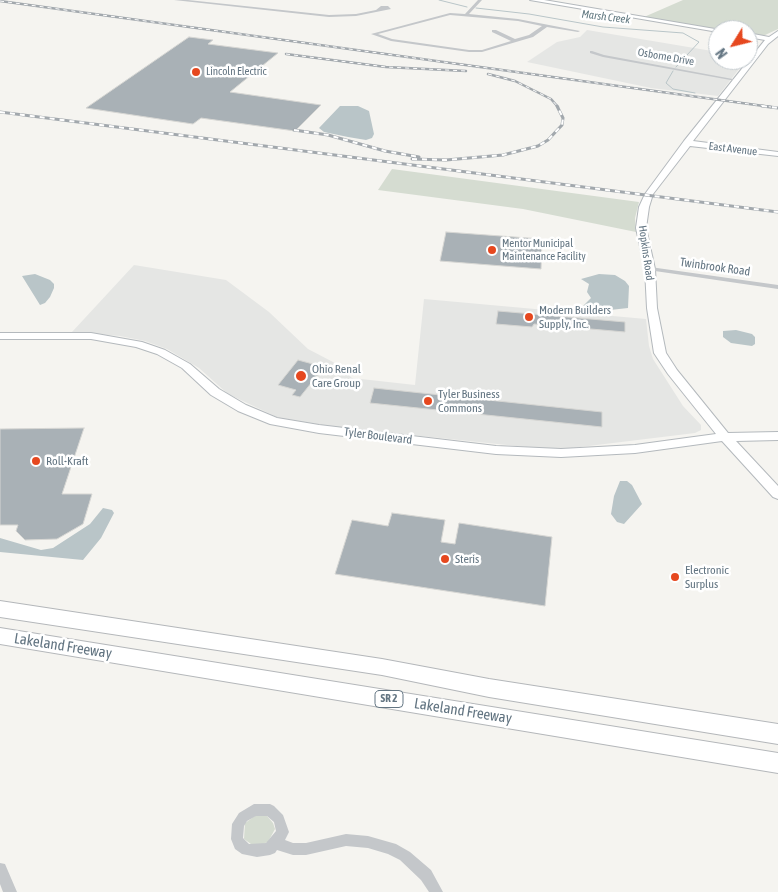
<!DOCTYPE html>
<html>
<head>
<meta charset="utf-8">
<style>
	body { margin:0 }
	#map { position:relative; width:778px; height:892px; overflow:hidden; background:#f5f4f0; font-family:"Asap Condensed",sans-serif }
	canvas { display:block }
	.north { position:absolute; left:708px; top:20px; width:50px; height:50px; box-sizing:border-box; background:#fff; border:1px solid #c1c8cd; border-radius:50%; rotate:234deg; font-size:14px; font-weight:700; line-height:20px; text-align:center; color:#637582 }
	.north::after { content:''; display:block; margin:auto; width:18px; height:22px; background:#e6481f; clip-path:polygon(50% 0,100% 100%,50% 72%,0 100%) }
</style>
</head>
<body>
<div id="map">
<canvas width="778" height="892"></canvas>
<div class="north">N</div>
</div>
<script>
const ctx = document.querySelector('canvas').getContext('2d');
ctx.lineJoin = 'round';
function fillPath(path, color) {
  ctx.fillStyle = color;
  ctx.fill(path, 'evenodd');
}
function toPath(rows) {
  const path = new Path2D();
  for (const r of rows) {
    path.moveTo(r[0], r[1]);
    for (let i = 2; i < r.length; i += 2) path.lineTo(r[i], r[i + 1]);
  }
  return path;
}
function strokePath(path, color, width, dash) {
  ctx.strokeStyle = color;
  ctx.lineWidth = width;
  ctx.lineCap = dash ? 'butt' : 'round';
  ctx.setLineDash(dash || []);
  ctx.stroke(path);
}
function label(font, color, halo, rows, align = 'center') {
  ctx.font = font + ' "Asap Condensed",sans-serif';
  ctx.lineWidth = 5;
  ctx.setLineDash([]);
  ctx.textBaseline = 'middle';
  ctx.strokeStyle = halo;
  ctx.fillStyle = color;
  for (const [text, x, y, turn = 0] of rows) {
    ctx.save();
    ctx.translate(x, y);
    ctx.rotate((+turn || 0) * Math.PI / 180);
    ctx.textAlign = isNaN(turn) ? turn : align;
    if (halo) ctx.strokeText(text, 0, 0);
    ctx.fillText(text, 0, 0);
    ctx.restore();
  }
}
fillPath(toPath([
	[587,30,718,52,718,60,746,60,718,96,651,88,527,62,557,42,580,37],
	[134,265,226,280,269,312,308,349,333,362,352,378,415,385,424,299,646,319,649,346,653,359,683,406,701,425,701,430,695,433,572,448,536,448,334,427,279,418,228,394,199,368,167,349,145,341,120,336,72,332]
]), '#e5e6e4');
fillPath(toPath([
	[683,0,778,0,778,29,763,36,748,34,748,30,724,30,644,17],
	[392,169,639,202,635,218,636,232,523,209,378,190],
	[255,816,267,816,273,823,275,829,268,842,260,845,251,844,244,839,245,823]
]), '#d5dcd1');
fillPath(toPath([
	[340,106,358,106,369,111,374,134,372,138,366,140,348,137,324,132,319,128],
	[35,274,50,280,54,284,54,288,50,297,45,303,40,305,22,276],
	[599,274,615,275,625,281,629,286,628,308,610,310,590,308,583,306,591,298,587,292,589,284,581,279],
	[736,330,752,334,755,337,755,344,752,346,731,343,723,337,723,331],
	[620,481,627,481,632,485,642,504,624,524,617,522,611,514,614,496],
	[103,508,112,510,114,513,101,538,83,560,0,552,0,538,41,550,53,548,90,524]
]), '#b9c5c8');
strokePath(toPath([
	[439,0,467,7],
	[476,8,529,14,603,27,683,33,699,42,676,67],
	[673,71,666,83,673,89,695,93]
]), '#b9c5c8', 1);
const building = toPath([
	[189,37,213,40,208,44,278,53,230,92,321,105,295,131,201,118,193,124,86,108,189,37],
	[446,232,542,239,541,269,440,261,446,232],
	[498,311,625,322,625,332,534,324,532,327,496,324,498,311],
	[298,360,324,367,300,397,292,395,296,390,278,385,298,360],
	[374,388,602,412,602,427,370,403,374,388],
	[84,428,62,494,92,494,83,524,57,539,25,540,16,531,18,525,0,525,0,429,84,428],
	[392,513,445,520,441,542,455,544,459,523,552,537,545,606,335,574,352,520,388,526,392,513]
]);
fillPath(building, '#a9b1b6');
strokePath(building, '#d6d6d3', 1);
const secondary = toPath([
	[530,0,544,0,721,30,718,30,718,32,530,0],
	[778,31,778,36,768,44,693,141,778,152,778,156,690,146,653,194,649,207,646,228,655,269,657,308,666,353,677,370,728,433,778,432,778,440,736,441,778,486,778,499,773,497,722,441,635,453,561,457,496,454,319,433,270,424,238,411,211,395,182,368,157,354,136,347,91,339,0,339,0,333,91,333,142,342,165,350,190,364,219,389,246,405,277,418,319,425,496,446,561,449,635,445,716,434,668,374,654,353,647,308,645,269,636,228,639,207,645,194,684,141,765,40,748,37,748,33,769,37,778,31]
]);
const highway = toPath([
	[0,601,382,659,489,679,778,724,778,744,489,697,382,675,0,617,0,601],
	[0,628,778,753,778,773,0,644,0,628]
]);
strokePath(secondary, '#b4b9bd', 2);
strokePath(highway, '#b4b7ba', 2);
fillPath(toPath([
	[174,0,188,0,329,15,356,14,376,10,381,6,388,6,391,9,356,16,329,17,174,0],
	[478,0,482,0,469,14,518,19,580,31,578,32,547,27,533,37,482,52,469,52,391,41,371,34,450,13,465,14,478,0],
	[450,15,518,21,542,26,529,35,515,39,496,30,492,30,492,32,511,41,482,50,469,50,392,39,378,34,450,15],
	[592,51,604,55,738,80,736,81,603,57,590,53,590,51,592,51],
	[650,267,778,285,778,289,648,270,647,269,650,267],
	[254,804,270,804,274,806,283,815,289,832,285,840,293,843,306,843,346,834,368,836,396,844,410,852,431,870,443,892,429,892,421,880,400,860,388,854,368,848,346,846,306,855,293,855,277,850,275,853,270,855,257,857,242,854,235,849,231,839,232,824,239,813,254,804],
	[256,816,267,816,274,822,276,831,266,843,249,844,243,838,244,826,247,821,256,816],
	[0,863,5,864,17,892,3,892,0,884,0,863]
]), '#c4c7ca');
fillPath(secondary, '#fff');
fillPath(highway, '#fff');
const railFar1 = toPath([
	[0,1,771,107],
	[286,54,386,67,466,71],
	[488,74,515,81,551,99,558,107]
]);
const rail = toPath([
	[762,106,778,108],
	[0,112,778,212],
	[294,130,328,135,385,151,419,157],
	[412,159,446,160,503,155,538,146,548,140,562,125,563,118,557,106]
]);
strokePath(railFar1, '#a2a8ad', 2.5);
strokePath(rail, '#a2a8ad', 3);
strokePath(railFar1, '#fff', 1, [4]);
strokePath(rail, '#fff', 2, [5]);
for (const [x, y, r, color] of [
	[196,72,5,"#e6481f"],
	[492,250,5,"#e6481f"],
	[529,317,5,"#e6481f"],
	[301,376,6,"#e6481f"],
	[428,401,5,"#e6481f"],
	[36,461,5,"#e6481f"],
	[445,559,5,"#e6481f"],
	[675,577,5,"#e6481f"]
]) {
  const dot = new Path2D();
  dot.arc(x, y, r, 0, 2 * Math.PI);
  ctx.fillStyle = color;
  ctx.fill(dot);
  strokePath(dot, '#fff', 2);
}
label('italic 11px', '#5f777f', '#fff', [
	["Marsh Creek",606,17,7]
]);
label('11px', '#637582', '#fff', [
	["Osborne Drive",666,57,10],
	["East Avenue",733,149,7],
	["Hopkins Road",646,253,82]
]);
label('11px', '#637582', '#fff', [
	["Lincoln Electric",206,72],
	["Mentor Municipal",502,244],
	["Maintenance Facility",502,257]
], 'left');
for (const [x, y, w] of [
	[389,699,28]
]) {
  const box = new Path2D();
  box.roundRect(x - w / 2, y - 8.5, w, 17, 4);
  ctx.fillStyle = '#fff';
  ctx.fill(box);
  strokePath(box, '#637582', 1);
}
label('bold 11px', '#637582', null, [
	["SR 2",389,699]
]);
label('12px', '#637582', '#fff', [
	["Twinbrook Road",715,267,8],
	["Tyler Boulevard",378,436,7]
]);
label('12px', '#637582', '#fff', [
	["Modern Builders",539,310],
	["Supply, Inc.",539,324],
	["Ohio Renal",312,369],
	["Care Group",312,383],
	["Tyler Business",438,394],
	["Commons",438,408],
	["Roll-Kraft",46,461],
	["Steris",455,559],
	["Electronic",685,570],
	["Surplus",685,584]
], 'left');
label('15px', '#637582', '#fff', [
	["Lakeland Freeway",63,646,9],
	["Lakeland Freeway",463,711,9]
]);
</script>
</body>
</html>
